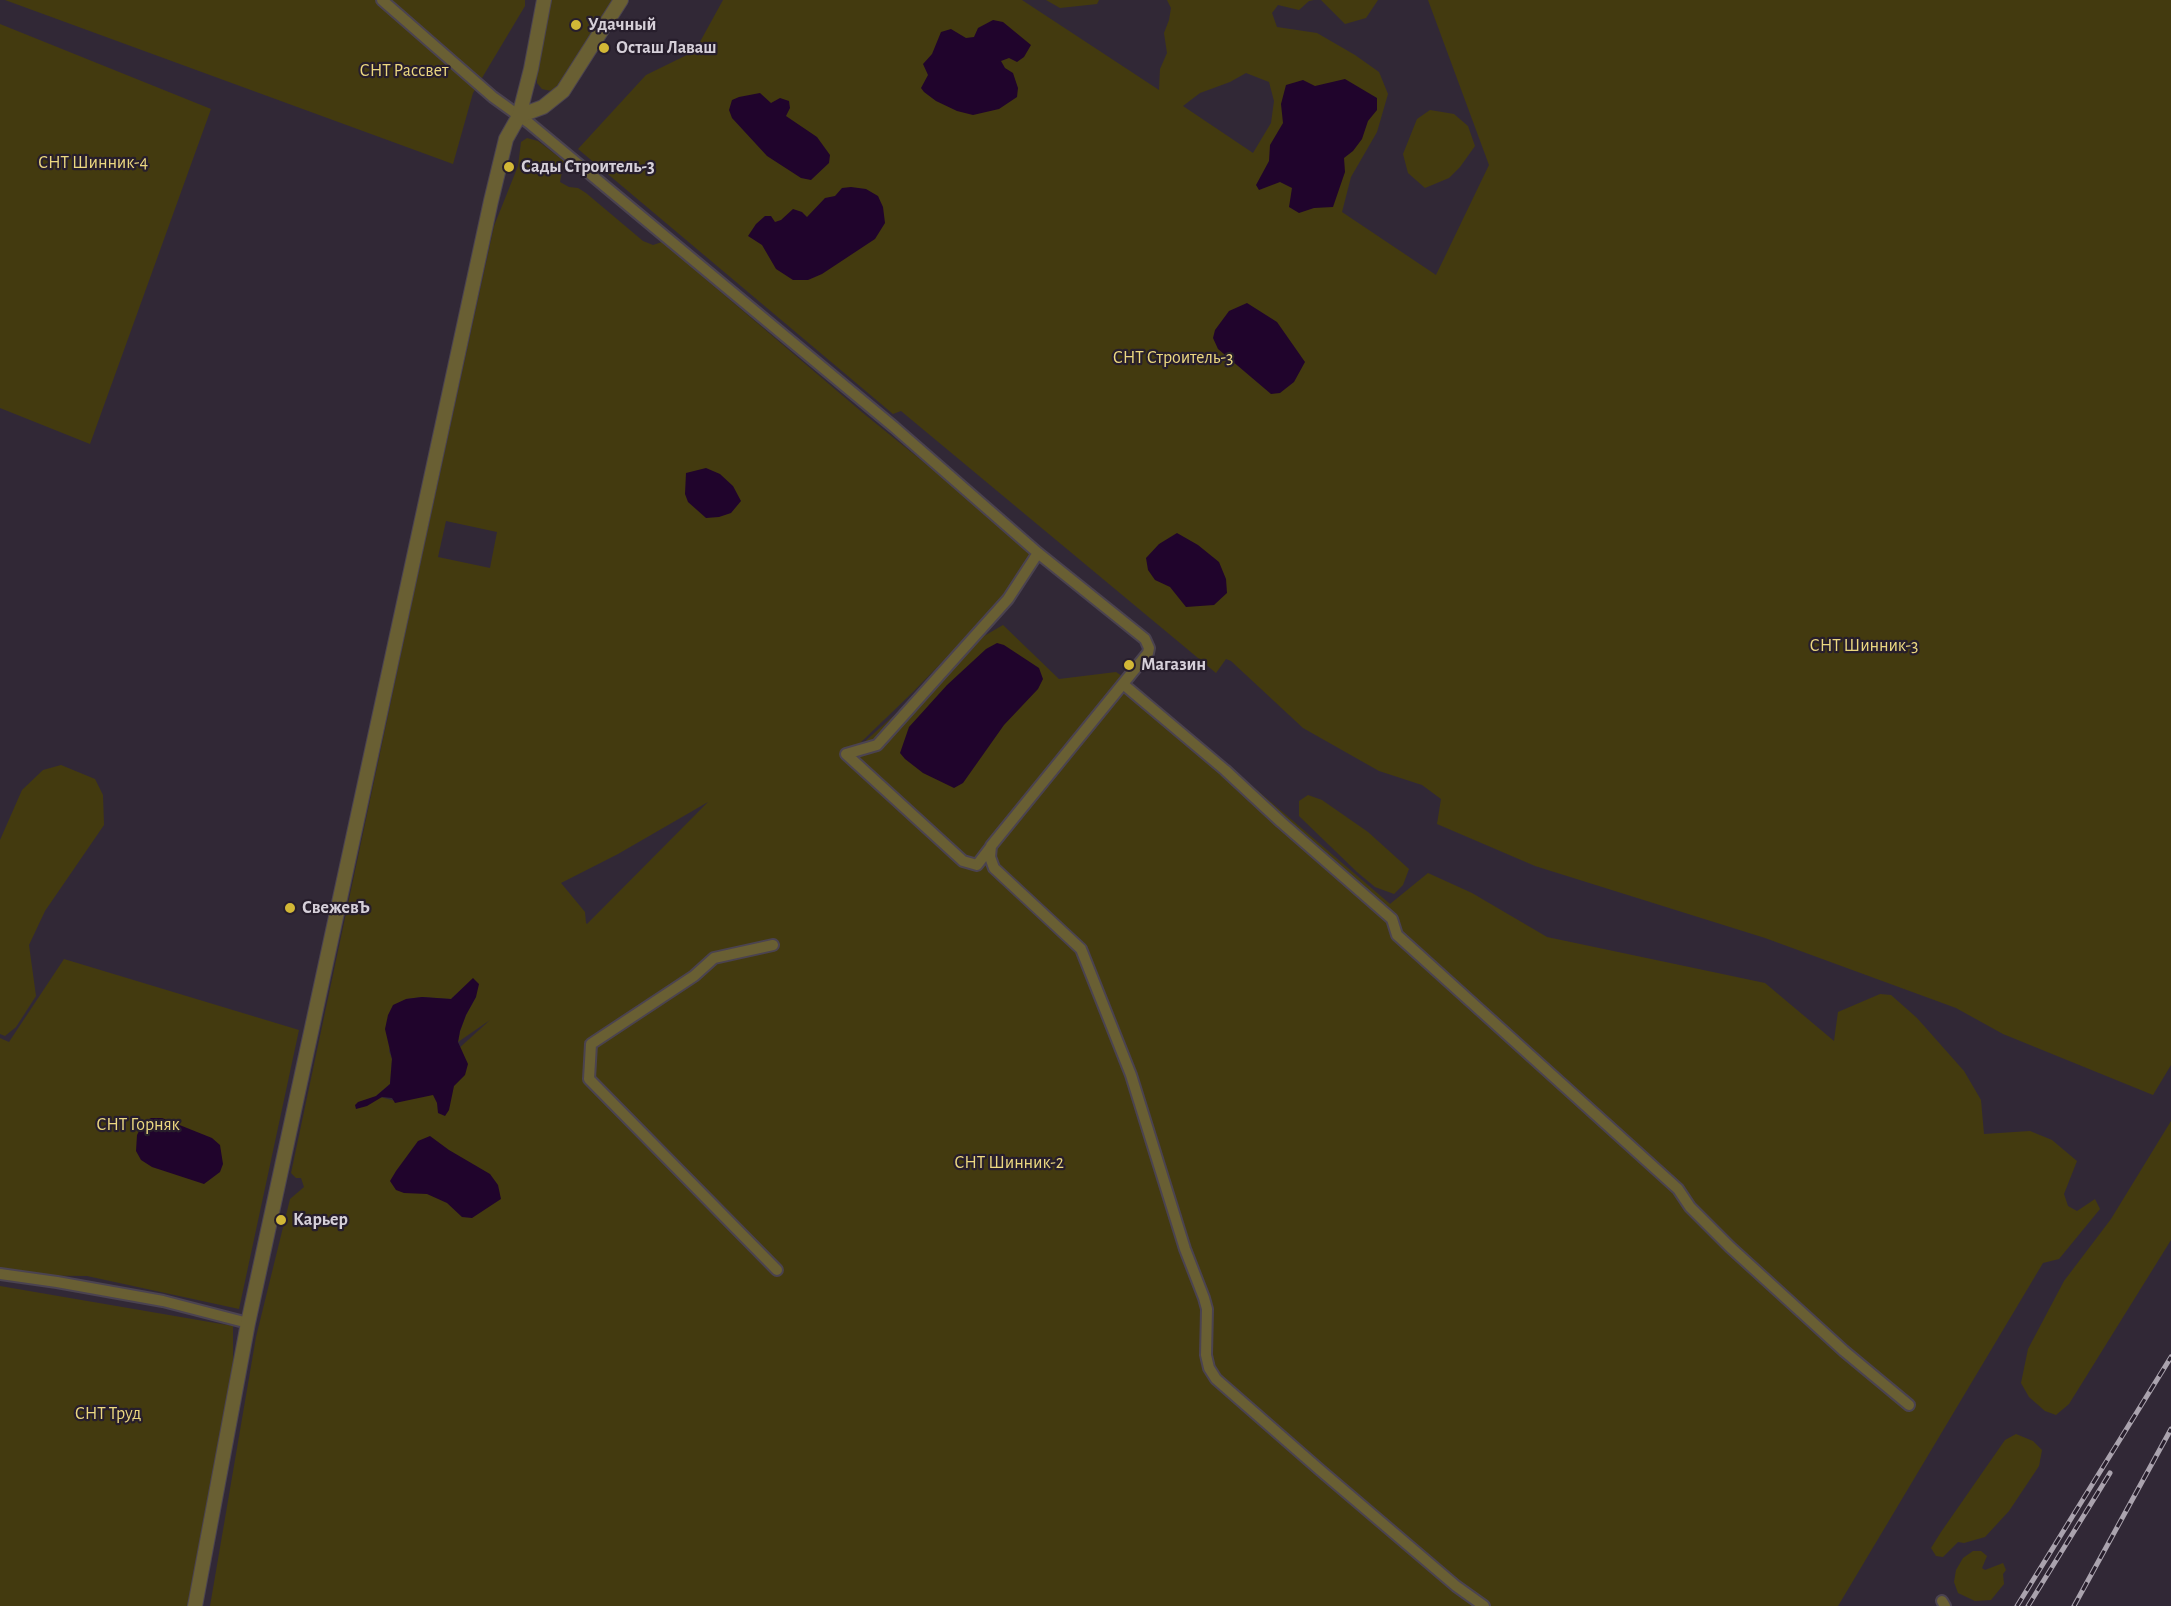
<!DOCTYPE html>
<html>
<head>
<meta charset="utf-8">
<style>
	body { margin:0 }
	canvas { display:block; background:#312836 }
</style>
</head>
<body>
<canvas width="2171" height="1606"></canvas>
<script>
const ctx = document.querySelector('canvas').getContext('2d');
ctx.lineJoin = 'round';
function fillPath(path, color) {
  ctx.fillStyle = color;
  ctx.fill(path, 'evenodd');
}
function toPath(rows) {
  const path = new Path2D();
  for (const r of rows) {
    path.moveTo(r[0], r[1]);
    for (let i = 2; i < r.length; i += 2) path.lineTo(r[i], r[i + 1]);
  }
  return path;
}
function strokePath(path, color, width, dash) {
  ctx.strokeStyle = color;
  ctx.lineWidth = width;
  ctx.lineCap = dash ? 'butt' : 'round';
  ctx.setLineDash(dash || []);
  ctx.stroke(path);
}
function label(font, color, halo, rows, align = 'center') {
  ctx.font = font + ' "Alegreya Sans",sans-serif';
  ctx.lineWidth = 4.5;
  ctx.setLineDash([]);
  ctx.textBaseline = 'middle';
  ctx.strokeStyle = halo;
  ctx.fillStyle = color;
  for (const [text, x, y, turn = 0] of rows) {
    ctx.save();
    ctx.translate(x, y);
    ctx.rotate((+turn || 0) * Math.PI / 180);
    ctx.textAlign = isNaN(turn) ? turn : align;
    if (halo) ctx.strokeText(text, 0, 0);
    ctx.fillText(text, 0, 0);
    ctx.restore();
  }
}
fillPath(toPath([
	[5,0,525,0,525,6,473,93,453,164],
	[550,0,612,0,559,85,551,91,542,89,537,83,537,72],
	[723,0,1022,0,1159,90,1160,69,1167,53,1164,33,1169,20,1171,8,1167,0,1314,0,1309,1,1299,10,1278,5,1272,13,1277,27,1317,33,1355,55,1379,72,1388,94,1377,132,1351,177,1342,212,1436,275,1489,165,1428,0,2171,0,2171,1065,2153,1095,2003,1034,1956,1008,1765,938,1535,866,1437,824,1441,799,1422,785,1379,771,1303,728,1231,661,1226,659,1216,673,901,411,893,414,578,149,646,75,695,51],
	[1246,73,1269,82,1274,101,1271,123,1253,153,1183,106,1200,93,1230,82],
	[1046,0,1099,0,1097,4,1060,8],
	[1321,0,1378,0,1366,18,1345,24],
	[0,24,211,109,90,444,0,408],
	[1430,110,1454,114,1468,126,1475,146,1460,167,1449,178,1425,188,1408,173,1403,154,1417,119],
	[527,138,538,141,564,161,560,182,569,187,578,188,586,193,643,241,653,245,662,242,863,413,958,490,1031,554,1003,595,975,628,913,692,858,745,861,745,979,639,1003,625,1059,679,1116,672,1132,683,1390,904,1428,873,1472,893,1547,937,1765,983,1834,1041,1838,1012,1880,994,1891,995,1917,1018,1964,1071,1981,1100,1984,1134,2030,1131,2052,1140,2077,1161,2064,1194,2068,1206,2077,1211,2095,1199,2100,1209,2059,1259,2043,1263,1838,1606,210,1606,256,1337,290,1199,304,1187,301,1178,296,1178,291,1173,416,583,494,226,518,166,521,142],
	[446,521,497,532,490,568,438,557],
	[708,802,587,924,586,923,585,912,561,883,618,854],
	[473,979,476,997,466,1015,460,1031,458,1042,490,1020,400,1102,376,1096,390,1084,392,1059,389,1051,406,999,422,997,451,999],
	[61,765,95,779,103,795,104,825,45,911,29,945,36,996,16,1027,5,1036,0,1034,0,840,22,790,43,770],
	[1308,795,1322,800,1368,832,1409,869,1403,885,1394,894,1375,887,1357,872,1299,816,1299,801],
	[64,959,299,1030,239,1309,87,1276,0,1275,0,1038,9,1042],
	[2171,1121,2171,1240,2069,1404,2056,1415,2045,1411,2029,1397,2021,1383,2028,1349,2064,1281,2111,1219],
	[0,1286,233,1326,233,1374,190,1606,0,1606],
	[2016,1434,2033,1441,2042,1450,2039,1466,2009,1511,1985,1537,1964,1543,1958,1542,1943,1557,1936,1556,1931,1548,1941,1532,2005,1440],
	[1973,1551,1981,1551,1987,1556,1982,1568,1985,1570,2003,1563,2006,1570,2003,1574,2004,1584,1991,1600,1975,1601,1958,1593,1954,1582,1956,1570,1963,1558]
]), '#433a0f');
fillPath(toPath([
	[993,20,1003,22,1031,45,1024,57,1017,62,1009,58,1001,61,1005,68,1013,73,1018,88,1017,97,999,109,973,115,957,111,936,101,924,92,921,88,928,75,923,64,932,54,941,32,951,29,966,38,974,37,978,28],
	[1345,79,1377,98,1377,110,1368,121,1362,139,1353,151,1344,158,1345,172,1333,207,1314,208,1299,213,1289,207,1292,188,1280,182,1259,190,1256,185,1269,161,1270,145,1283,123,1281,104,1286,85,1303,80,1315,86],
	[760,93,771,103,780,98,789,101,790,108,786,116,817,137,830,155,829,163,811,180,801,178,767,156,732,118,729,110,732,100,739,97],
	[851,187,866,189,878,196,883,207,885,223,875,239,822,274,808,280,793,280,776,269,762,245,748,236,756,224,765,216,771,216,775,222,781,220,793,209,802,212,807,217,825,198,835,196,842,188],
	[1247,303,1277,322,1305,362,1294,382,1280,393,1271,394,1218,349,1213,338,1215,330,1229,311],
	[706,468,720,474,733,486,741,501,731,513,719,517,706,518,688,502,685,494,686,473],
	[1177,533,1198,545,1219,562,1226,579,1227,593,1214,605,1186,607,1170,587,1155,580,1148,570,1146,558,1159,544],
	[997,643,1004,645,1039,668,1043,679,1038,689,1004,725,963,783,954,788,923,773,905,759,900,753,909,727,947,685,986,649],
	[473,978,479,984,476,997,466,1015,460,1031,458,1042,468,1064,465,1075,454,1086,449,1110,445,1116,438,1113,437,1103,433,1095,395,1103,392,1098,382,1097,367,1106,356,1109,355,1105,358,1102,376,1096,390,1084,392,1059,385,1029,388,1015,393,1005,406,999,422,997,451,999],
	[151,1118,162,1118,212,1138,220,1145,223,1164,220,1172,204,1184,152,1167,141,1160,136,1151,137,1135,143,1123],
	[430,1136,449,1150,490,1174,498,1185,501,1199,472,1218,462,1217,447,1203,427,1194,404,1193,396,1190,390,1181,396,1171,418,1141]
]), '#20042c');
const minor = toPath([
	[382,0,493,97,529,123,894,427,1038,553,1145,639,1149,648,1148,653,991,846,990,857,994,868,1081,949,1131,1075,1185,1249,1204,1298,1207,1309,1206,1355,1209,1368,1216,1379,1320,1470,1456,1586,1484,1606],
	[1123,684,1225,770,1281,822,1392,919,1397,935,1678,1189,1690,1207,1730,1247,1844,1351,1909,1405],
	[990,848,977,865,963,861,846,754,877,745,1008,599,1038,553],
	[773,945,714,958,694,976,591,1044,589,1079,777,1270],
	[0,1274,57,1282,163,1301,248,1323],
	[1942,1601,1945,1606]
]);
const tertiary = toPath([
	[519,116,543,107,563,91,621,0],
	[195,1606,248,1323,491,201,506,139,519,116,531,69,544,0]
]);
strokePath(minor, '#4b4350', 14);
strokePath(tertiary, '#4b4350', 16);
strokePath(minor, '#695f33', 10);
strokePath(tertiary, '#695f33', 14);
const rail = toPath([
	[2017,1606,2171,1357],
	[2028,1606,2110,1473],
	[2074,1606,2171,1429]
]);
strokePath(rail, '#aaa3ae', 5);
strokePath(rail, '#271e2c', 3, [9]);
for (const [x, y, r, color] of [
	[576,25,6,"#d2b736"],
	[604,48,6,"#d2b736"],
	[509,167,6,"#d2b736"],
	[1129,665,6,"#d2b736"],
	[290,908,6,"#d2b736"],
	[281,1220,6,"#d2b736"]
]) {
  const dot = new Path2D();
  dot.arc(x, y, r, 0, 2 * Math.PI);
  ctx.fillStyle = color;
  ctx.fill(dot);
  strokePath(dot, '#271e2c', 2);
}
label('bold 18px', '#d6d0d9', '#271e2c', [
	["Удачный",588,25],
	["Осташ Лаваш",616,48],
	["Сады Строитель-3",521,167],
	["Магазин",1141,665],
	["СвежевЪ",302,908],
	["Карьер",293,1220]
], 'left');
label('18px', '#ecd880', '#271e2c', [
	["СНТ Рассвет",404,71],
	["СНТ Шинник-4",93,163],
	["СНТ Строитель-3",1173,358],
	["СНТ Шинник-3",1864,646],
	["СНТ Горняк",138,1125],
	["СНТ Шинник-2",1009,1163],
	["СНТ Труд",108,1414]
]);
</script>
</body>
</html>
